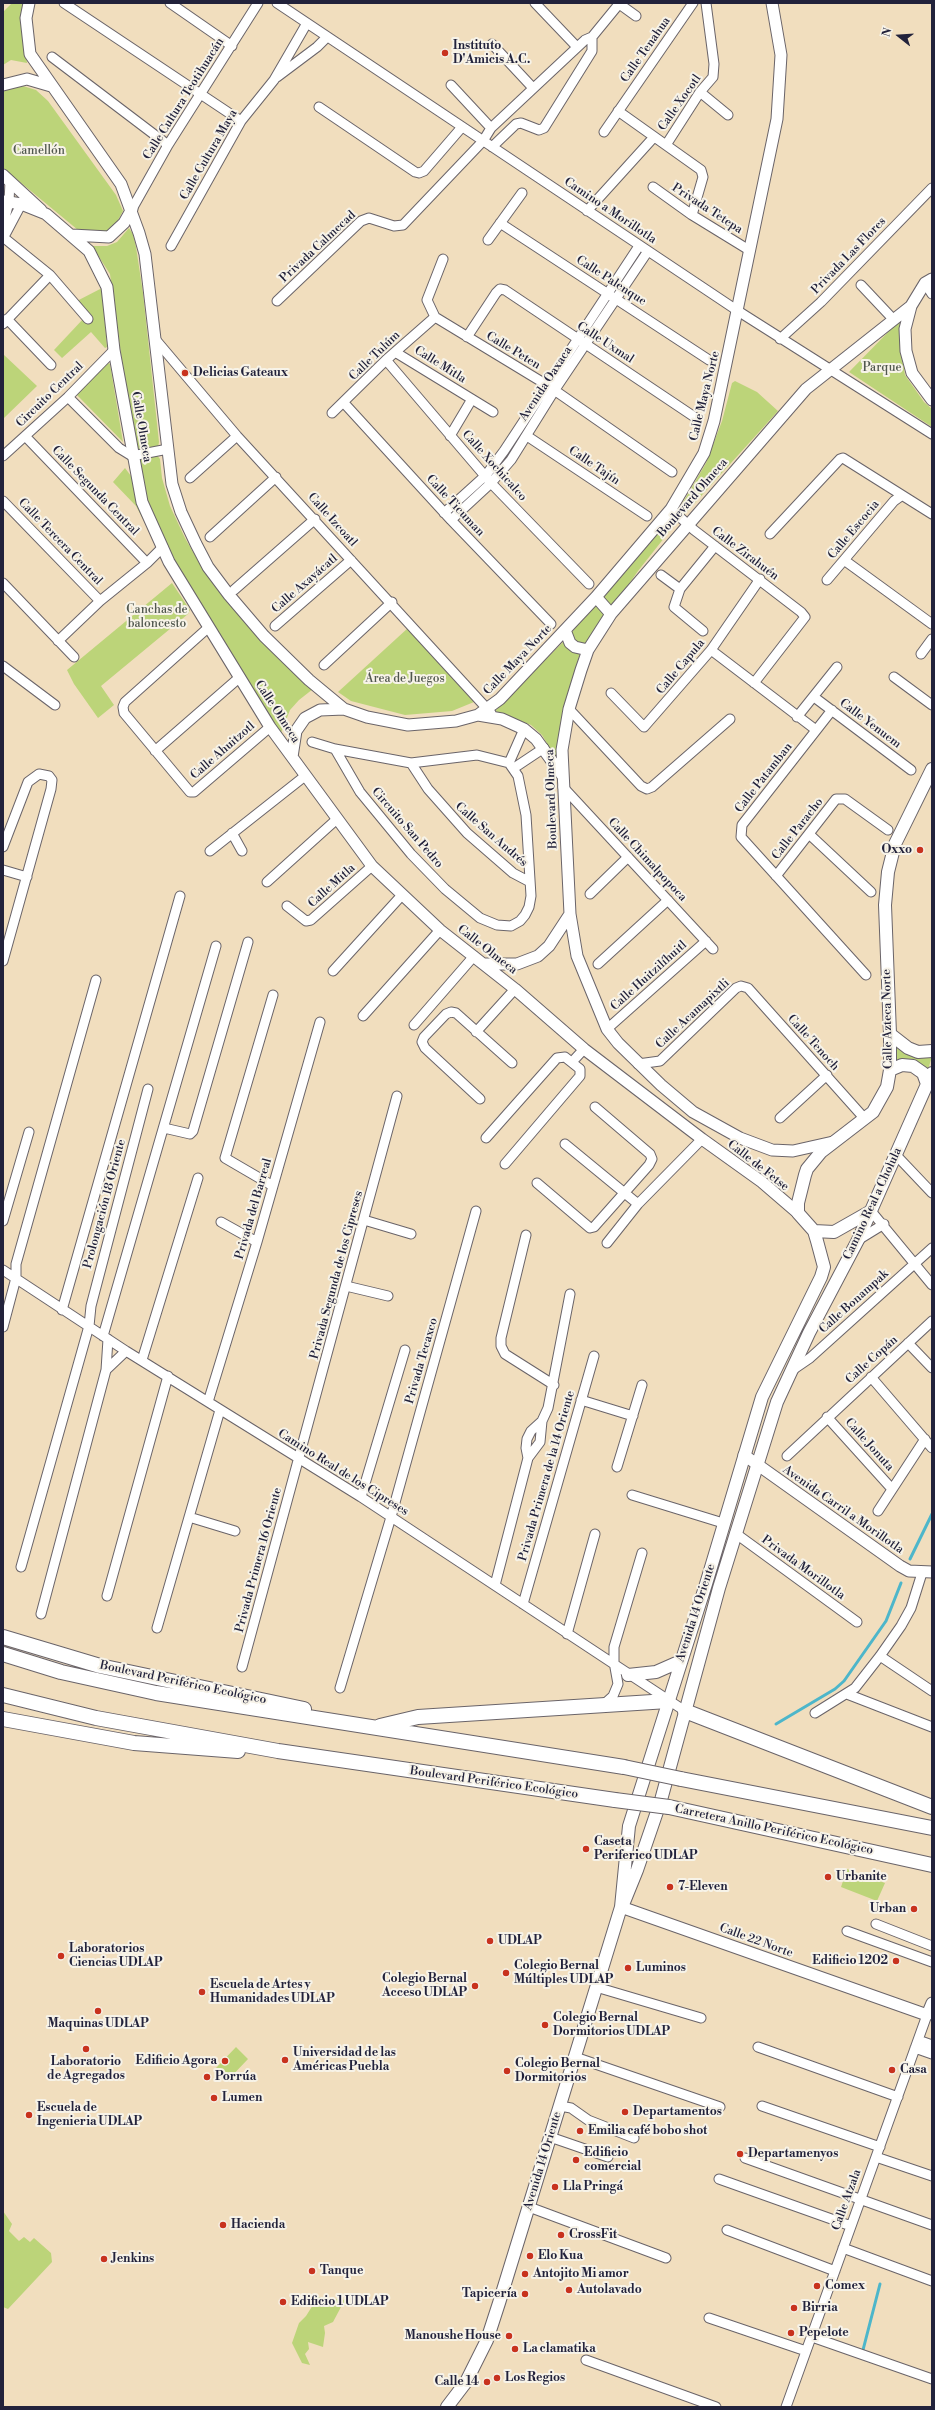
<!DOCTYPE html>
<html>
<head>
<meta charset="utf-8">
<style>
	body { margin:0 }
	#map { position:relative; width:935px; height:2410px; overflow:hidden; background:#f1debe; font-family:"Libre Bodoni",serif }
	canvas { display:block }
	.frame { position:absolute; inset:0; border:4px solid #22223b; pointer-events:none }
	.north { position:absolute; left:879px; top:16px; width:40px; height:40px; -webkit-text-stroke:3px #f7f3e8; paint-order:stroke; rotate:287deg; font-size:11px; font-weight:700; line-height:16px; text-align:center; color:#22223b }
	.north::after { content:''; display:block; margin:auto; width:14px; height:18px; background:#22223b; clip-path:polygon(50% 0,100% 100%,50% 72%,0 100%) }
</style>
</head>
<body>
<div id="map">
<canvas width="935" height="2410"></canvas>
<div class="frame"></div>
<div class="north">N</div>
</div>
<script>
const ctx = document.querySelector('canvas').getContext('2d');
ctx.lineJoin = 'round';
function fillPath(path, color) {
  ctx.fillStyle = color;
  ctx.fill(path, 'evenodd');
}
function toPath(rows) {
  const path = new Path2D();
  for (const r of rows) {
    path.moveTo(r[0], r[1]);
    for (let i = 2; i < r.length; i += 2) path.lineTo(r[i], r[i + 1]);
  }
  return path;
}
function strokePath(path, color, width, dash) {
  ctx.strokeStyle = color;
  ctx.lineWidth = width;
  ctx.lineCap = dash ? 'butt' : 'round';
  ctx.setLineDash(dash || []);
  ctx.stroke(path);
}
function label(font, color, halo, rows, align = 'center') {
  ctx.font = font + ' "Libre Bodoni",serif';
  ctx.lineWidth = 4;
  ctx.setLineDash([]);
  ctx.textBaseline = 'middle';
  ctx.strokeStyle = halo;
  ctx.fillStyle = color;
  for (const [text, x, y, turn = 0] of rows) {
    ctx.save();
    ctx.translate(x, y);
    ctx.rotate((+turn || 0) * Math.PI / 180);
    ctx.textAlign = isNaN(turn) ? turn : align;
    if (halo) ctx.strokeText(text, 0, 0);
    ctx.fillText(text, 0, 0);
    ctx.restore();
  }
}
fillPath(toPath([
	[12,3,24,3,21,18,27,63,11,60,3,65,3,12],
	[23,86,36,90,48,101,116,195,123,211,112,231,101,236,78,230,3,168,3,90,8,87],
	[129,228,133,234,136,247,143,293,159,442,158,448,153,450,134,450,110,274,92,246,107,246,117,242],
	[102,288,107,347,105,348,91,332,62,358,54,350,84,318,73,303],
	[898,322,901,322,900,347,905,375,924,402,932,409,932,427,849,372],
	[3,354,37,386,3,419],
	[108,363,110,364,123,442,76,394],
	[735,381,757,392,778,411,684,515,678,511,706,463,722,421,732,383],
	[156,454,160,459,162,478,170,506,185,538,205,573,246,623,313,689,299,700,290,710,281,733,260,705,170,556,142,496,136,459],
	[125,468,131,476,139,503,155,542,136,506,113,482],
	[672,514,680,518,638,571,586,646,573,640,572,632,593,605],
	[172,583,190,610,188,614,101,686,114,705,98,718,74,684,67,670],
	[408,628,474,702,452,711,405,715,351,701,338,692],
	[564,641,580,653,566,701,557,760,542,735,531,725,495,711],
	[894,1046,907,1053,932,1056,928,1070,894,1062],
	[847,1869,885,1883,877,1901,841,1887],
	[236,2047,248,2059,228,2080,216,2068],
	[3,2211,12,2224,9,2231,19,2241,24,2237,30,2242,34,2238,51,2253,52,2262,8,2309,3,2307],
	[318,2297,343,2300,348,2298,349,2305,341,2307,333,2322,324,2326,325,2333,323,2347,308,2342,309,2349,305,2354,310,2365,302,2363,292,2343,299,2323,306,2316]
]), '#bcd479');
strokePath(toPath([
	[910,1559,932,1514],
	[776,1724,835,1689,844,1681,886,1621,901,1583],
	[863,2350,880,2284]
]), '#4db6ca', 3);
const minor = toPath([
	[64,3,241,121],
	[170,3,232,46],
	[277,3,738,311,932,434],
	[535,3,577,47],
	[618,3,636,16],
	[492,44,533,88],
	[52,57,168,145],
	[277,77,317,47,327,37],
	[451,85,491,128],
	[700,92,728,115],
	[319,107,415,172,419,173,424,171,462,127],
	[618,111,701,170,703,177,692,215],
	[604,132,693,3],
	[666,145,700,92,713,77,714,64,706,3],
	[492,147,516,124,521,123,539,130,544,128,592,51,592,37],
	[653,187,692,215,749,250],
	[132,209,168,145,258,3],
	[587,211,654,137],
	[500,223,709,360],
	[3,225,9,202,10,181],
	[3,235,6,233,24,199],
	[3,237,50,275,88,319],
	[488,240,522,193],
	[171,246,241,121,274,80,307,23],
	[443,259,427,300,435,317,547,385,672,472],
	[925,283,932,294],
	[861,285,893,319],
	[277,301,361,221,369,218,394,226,403,225,483,141,491,128,585,40,592,37,619,4],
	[7,319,51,365],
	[3,324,50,275],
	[467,337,496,293,500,289,505,290,696,418],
	[155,339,237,436,491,713],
	[780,339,821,302,932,188],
	[395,352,493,412],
	[386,360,491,483,589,584],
	[68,397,119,448,132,456,168,449],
	[344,403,451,520,551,624],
	[332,413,386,360,435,317],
	[25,436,147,563],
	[450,436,472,399],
	[527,436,647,516],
	[3,456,68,397,114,350],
	[190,478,237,436],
	[3,501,100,601],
	[671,509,694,530,801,612,805,617,754,683],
	[444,513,486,475,504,451,639,246],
	[451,520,491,483,511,460,554,391,648,251],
	[770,534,840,459,843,458,932,514],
	[210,537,276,477],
	[844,560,932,624],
	[661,575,680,589],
	[827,580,894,501,901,496],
	[3,583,74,657],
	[234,590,315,519],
	[275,626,351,560],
	[209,627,125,702,123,707,124,713,190,792,194,792,270,727],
	[703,631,674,607,680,589,715,546],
	[58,641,100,601,147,563,163,547],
	[711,650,816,730],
	[921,654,932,639],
	[324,665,392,602],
	[3,666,55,705],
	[894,677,932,705],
	[611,693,644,727,711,650,760,579],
	[814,697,911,770],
	[569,709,641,786,647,789,652,787,730,719],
	[832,710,742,825,741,837,866,975],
	[797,717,837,667],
	[312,742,335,749,411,763,477,755,509,763],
	[335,749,360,792,411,854,445,889,480,918,497,925,511,926,520,921,525,915,529,907,531,896,526,815,518,776,509,763],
	[155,751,240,677],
	[411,763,428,789,467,833,513,873,530,882],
	[509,763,524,729],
	[514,768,544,748],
	[563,787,713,949],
	[232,833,242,851],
	[809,834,871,892],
	[3,847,28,782,39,774,49,776,52,780,51,789,3,961],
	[210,851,305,776],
	[3,870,27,877],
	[776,876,836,799,845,799,888,830],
	[267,882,337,819],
	[590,894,628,857],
	[287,906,306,921,311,920,372,866],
	[598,964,668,900],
	[333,971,402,895],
	[363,1016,440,930],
	[414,1025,474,956],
	[607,1029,706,941],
	[476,1032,515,989],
	[572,1062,584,1049],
	[638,1064,660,1061,736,988,741,986,748,988,865,1119],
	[480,1099,425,1048,422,1042,424,1037,446,1014,451,1012,456,1013,512,1063],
	[780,1118,827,1075],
	[164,1128,190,1134,193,1131,248,942],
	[486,1138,557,1058,565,1057,580,1069,580,1076,505,1164],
	[565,1144,638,1204],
	[896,1155,932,1193],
	[537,1183,590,1228,594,1227,649,1165,652,1159,650,1154,595,1107],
	[273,1186,225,1158,273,995],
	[871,1211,932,1285],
	[364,1220,411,1234],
	[3,1221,29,1132],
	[221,1222,257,1242],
	[526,1235,501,1338,501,1346,505,1354,554,1385],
	[858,1240,884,1224],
	[607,1243,638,1204,702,1139],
	[3,1270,126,1351,361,1497,685,1711],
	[346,1286,388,1296],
	[62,1310,180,896],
	[3,1327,16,1278,16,1264,96,980],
	[103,1336,216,946],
	[908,1343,932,1368],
	[142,1360,198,1178],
	[106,1370,126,1351],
	[791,1371,810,1358,932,1248],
	[871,1377,932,1448],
	[581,1400,633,1416],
	[208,1402,257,1242,320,1022],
	[827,1417,892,1489],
	[787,1456,932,1321],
	[528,1458,526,1448,527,1439,531,1431,542,1421,548,1408,570,1294],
	[617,1467,642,1385],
	[632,1495,723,1523],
	[361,1497,405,1350],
	[878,1511,925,1439],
	[189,1517,235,1531],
	[735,1533,857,1622],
	[21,1567,89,1326,91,1306,148,1089],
	[495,1585,528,1458,540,1442,542,1421],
	[107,1596,168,1376],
	[523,1604,594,1356],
	[41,1614,106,1370,108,1339],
	[157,1628,220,1410],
	[567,1634,595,1534],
	[880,1656,932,1691],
	[242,1667,397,1096],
	[340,1688,391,1517,476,1211],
	[847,1694,932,1727],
	[603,1705,613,1696,618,1684,614,1662,614,1647,642,1553],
	[815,1713,855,1688,880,1656,901,1626,911,1608,922,1573],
	[876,1924,932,1946],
	[847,1931,932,1962],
	[596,1987,701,2018],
	[918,2040,932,2045],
	[758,2047,898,2097],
	[915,2048,932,2054],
	[575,2057,720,2107],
	[560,2106,571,2108,588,2120,634,2138],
	[762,2106,880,2147],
	[550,2137,608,2157],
	[876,2157,932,2176],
	[745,2158,932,2225],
	[719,2179,851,2226],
	[529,2207,666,2258],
	[727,2230,835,2271],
	[843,2248,932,2281],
	[709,2318,806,2351],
	[812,2337,932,2379],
	[586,2360,716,2407],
	[786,2407,927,2015]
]);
const tertiary = toPath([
	[29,3,26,18,30,54,121,184,139,233,145,254,172,484,181,512,196,544,208,567,229,595,264,636,309,680,344,709,367,717,408,725,456,721,478,715,500,699,596,597,671,509,704,453,714,421,777,119,781,55,772,3],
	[3,85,27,79,51,86],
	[3,175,41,210],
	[3,201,21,204,46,214,89,251,107,287,114,350,142,502,169,562,270,727,372,866,440,930,515,989,584,1049,702,1139,762,1182,798,1213],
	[72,235,109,237,124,223,132,209],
	[932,279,925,283,911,306,905,329,906,351,912,373,932,400],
	[596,597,611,614],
	[565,630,570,643,575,647,588,650],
	[478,715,502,719,524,729,536,739,562,775],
	[292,757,296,731,305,718,320,710,344,709],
	[484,964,517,964,538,956,549,946,570,914],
	[833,1142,793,1151,772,1150,740,1138,693,1112,661,1085,618,1043,607,1029,577,956,570,914,562,750,569,709,581,670,588,650,611,614,806,389,911,306],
	[744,1455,900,1566,909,1571,932,1572],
	[621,1907,927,2015,932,2003]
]);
const secondary = toPath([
	[890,1034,908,1048,918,1052,932,1051],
	[890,1070,902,1065,913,1066,923,1073,927,1084],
	[814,1231,834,1232,871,1211],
	[628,1675,656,1672,681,1661],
	[624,1902,637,1870,661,1800,719,1588,777,1402,809,1333,858,1240,932,1073],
	[447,2407,466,2382,487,2340,499,2303,621,1907,629,1826,706,1584,762,1397,821,1277,824,1267,817,1241,814,1231,798,1213,798,1203,805,1175,807,1169,821,1152,873,1112,887,1087,890,1070,890,1034,885,905,888,872,895,844,932,769]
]);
const trunk = toPath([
	[3,1637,100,1666,304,1709],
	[3,1654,61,1672,156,1693,624,1767],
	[3,1695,96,1718,278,1751,615,1800],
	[685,1711,932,1807],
	[3,1719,134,1743,238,1751],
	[380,1726,418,1717,668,1701],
	[681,1779,932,1828],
	[669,1807,932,1865]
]);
strokePath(minor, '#6a6469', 11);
strokePath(tertiary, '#6a6469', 13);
strokePath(secondary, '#6a6469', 14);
strokePath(trunk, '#6a6469', 16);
strokePath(minor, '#fff', 9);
strokePath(tertiary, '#fff', 11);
strokePath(secondary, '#fff', 12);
strokePath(trunk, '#fff', 14);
const trunkBridge = toPath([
	[624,1767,681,1779],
	[615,1800,669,1807]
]);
strokePath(trunkBridge, '#6a6469', 16, []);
strokePath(trunkBridge, '#fff', 14);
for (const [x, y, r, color] of [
	[445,53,4,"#c8321e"],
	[185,373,4,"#c8321e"],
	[920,850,4,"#c8321e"],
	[586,1849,4,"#c8321e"],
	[828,1877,4,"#c8321e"],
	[670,1887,4,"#c8321e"],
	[914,1909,4,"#c8321e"],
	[490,1941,4,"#c8321e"],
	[61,1956,4,"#c8321e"],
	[896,1961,4,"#c8321e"],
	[628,1968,4,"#c8321e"],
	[506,1973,4,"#c8321e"],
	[475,1986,4,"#c8321e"],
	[202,1992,4,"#c8321e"],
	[98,2011,4,"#c8321e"],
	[545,2025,4,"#c8321e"],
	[86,2049,4,"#c8321e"],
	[285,2060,4,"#c8321e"],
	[225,2061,4,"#c8321e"],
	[892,2070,4,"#c8321e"],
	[507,2071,4,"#c8321e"],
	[207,2077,4,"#c8321e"],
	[214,2098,4,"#c8321e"],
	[625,2112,4,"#c8321e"],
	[29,2115,4,"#c8321e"],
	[580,2131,4,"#c8321e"],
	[740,2154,4,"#c8321e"],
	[576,2160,4,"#c8321e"],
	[555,2187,4,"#c8321e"],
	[223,2225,4,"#c8321e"],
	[561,2235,4,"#c8321e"],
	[530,2256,4,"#c8321e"],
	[104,2259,4,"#c8321e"],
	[312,2271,4,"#c8321e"],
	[525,2274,4,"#c8321e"],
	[817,2286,4,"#c8321e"],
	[569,2290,4,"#c8321e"],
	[525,2294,4,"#c8321e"],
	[283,2302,4,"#c8321e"],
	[794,2308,4,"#c8321e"],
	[791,2333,4,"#c8321e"],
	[509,2336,4,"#c8321e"],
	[515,2349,4,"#c8321e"],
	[497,2378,4,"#c8321e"],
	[487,2382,4,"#c8321e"]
]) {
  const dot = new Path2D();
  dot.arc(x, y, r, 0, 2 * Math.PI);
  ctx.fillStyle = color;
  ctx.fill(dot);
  strokePath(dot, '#f7f3e8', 1.5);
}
label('bold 12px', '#22223b', '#f7f3e8', [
	["Instituto",453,46],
	["D'Amicis A.C.",453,60],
	["Delicias Gateaux",193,373],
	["Oxxo",912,850,"right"],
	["Caseta",594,1842],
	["Periferico UDLAP",594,1856],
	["Urbanite",836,1877],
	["7-Eleven",678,1887],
	["Urban",906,1909,"right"],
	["UDLAP",498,1941],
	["Laboratorios",69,1949],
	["Ciencias UDLAP",69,1963],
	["Edificio 1202",888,1961,"right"],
	["Colegio Bernal",514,1966],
	["Múltiples UDLAP",514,1980],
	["Luminos",636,1968],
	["Colegio Bernal",467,1979,"right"],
	["Acceso UDLAP",467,1993,"right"],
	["Escuela de Artes y",210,1985],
	["Humanidades UDLAP",210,1999],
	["Colegio Bernal",553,2018],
	["Dormitorios UDLAP",553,2032],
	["Maquinas UDLAP",98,2024,"center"],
	["Universidad de las",293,2053],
	["Américas Puebla",293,2067],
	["Edificio Agora",217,2061,"right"],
	["Laboratorio",86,2062,"center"],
	["de Agregados",86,2076,"center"],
	["Colegio Bernal",515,2064],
	["Dormitorios",515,2078],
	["Casa",900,2070],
	["Porrúa",215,2077],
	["Lumen",222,2098],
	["Escuela de",37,2108],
	["Ingenieria UDLAP",37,2122],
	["Departamentos",633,2112],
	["Emilia café bobo shot",588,2131],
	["Edificio",584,2153],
	["comercial",584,2167],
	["Departamenyos",748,2154],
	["Lla Pringá",563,2187],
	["Hacienda",231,2225],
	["CrossFit",569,2235],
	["Elo Kua",538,2256],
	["Jenkins",112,2259],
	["Tanque",320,2271],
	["Antojito Mi amor",533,2274],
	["Comex",825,2286],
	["Autolavado",577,2290],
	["Tapicería",517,2294,"right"],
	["Edificio 1 UDLAP",291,2302],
	["Birria",802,2308],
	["Pepelote",799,2333],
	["Manoushe House",501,2336,"right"],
	["La clamatika",523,2349],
	["Los Regios",505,2378],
	["Calle 14",479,2382,"right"]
], 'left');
label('12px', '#22223b', '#f7f3e8', [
	["Calle Tenahua",646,50,-55],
	["Calle Cultura Teotihuacán",184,99,-58],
	["Calle Xocotl",680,103,-55],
	["Calle Cultura Maya",209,155,-60],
	["Privada Tetepa",707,209,33],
	["Camino a Morillotla",610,211,34],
	["Privada Calmecad",318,247,-43],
	["Privada Las Flores",849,256,-46],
	["Calle Palenque",611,281,33],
	["Calle Uxmal",605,343,33],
	["Calle Peten",513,351,31],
	["Calle Tulúm",375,356,-44],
	["Calle Mitla",440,365,32],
	["Avenida Oaxaca",546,384,-57],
	["Circuito Central",50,395,-44],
	["Calle Maya Norte",705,396,-76],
	["Calle Olmeca",141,427,80],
	["Calle Xochicalco",494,466,48],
	["Calle Tajín",594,466,34],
	["Calle Segunda Central",95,491,46],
	["Boulevard Olmeca",693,498,-49],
	["Calle Ticuman",455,506,47],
	["Calle Izcoatl",332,520,48],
	["Calle Escocia",854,530,-50],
	["Calle Tercera Central",60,542,46],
	["Calle Zirahuén",745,554,37],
	["Calle Axayácatl",305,584,-41],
	["Calle Maya Norte",518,660,-46],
	["Calle Capula",681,667,-50],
	["Calle Olmeca",277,712,57],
	["Calle Yenuem",870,724,37],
	["Calle Ahuitzotl",223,751,-41],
	["Calle Patamban",764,778,-52],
	["Boulevard Olmeca",552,799,-92],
	["Circuito San Pedro",407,828,49],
	["Calle Paracho",798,829,-52],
	["Calle San Andrés",491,835,41],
	["Calle Chimalpopoca",647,860,47],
	["Calle Mitla",332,886,-42],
	["Calle Olmeca",487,950,38],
	["Calle Huitzilíhuitl",649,976,-42],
	["Calle Acamapixtli",693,1014,-43],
	["Calle Azteca Norte",888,1019,-91],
	["Calle Tenoch",813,1043,48],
	["Calle de Fetse",758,1166,38],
	["Prolongación 18 Oriente",105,1204,-75],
	["Camino Real a Cholula",873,1204,-65],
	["Privada del Barreal",254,1209,-74],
	["Privada Segunda de los Cipreses",337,1275,-75],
	["Calle Bonampak",854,1302,-42],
	["Calle Copán",872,1360,-42],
	["Privada Tecaxco",422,1361,-74],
	["Calle Jonuta",869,1445,48],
	["Camino Real de los Cipreses",343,1473,32],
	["Privada Primera de la 14 Oriente",547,1476,-74],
	["Avenida Carril a Morillotla",843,1510,35],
	["Privada Primera 16 Oriente",259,1560,-75],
	["Privada Morillotla",803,1568,36],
	["Avenida 14 Oriente",696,1613,-72],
	["Boulevard Periférico Ecológico",183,1683,12],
	["Boulevard Periférico Ecológico",494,1783,8],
	["Carretera Anillo Periférico Ecológico",774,1830,12],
	["Calle 22 Norte",756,1941,20],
	["Avenida 14 Oriente",543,2161,-73],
	["Calle Atzala",847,2200,-70]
]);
label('12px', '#50574e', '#f7f3e8', [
	["Camellón",39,151],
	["Parque",882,368],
	["Canchas de",157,610],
	["baloncesto",157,624],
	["Área de Juegos",405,679]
]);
</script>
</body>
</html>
